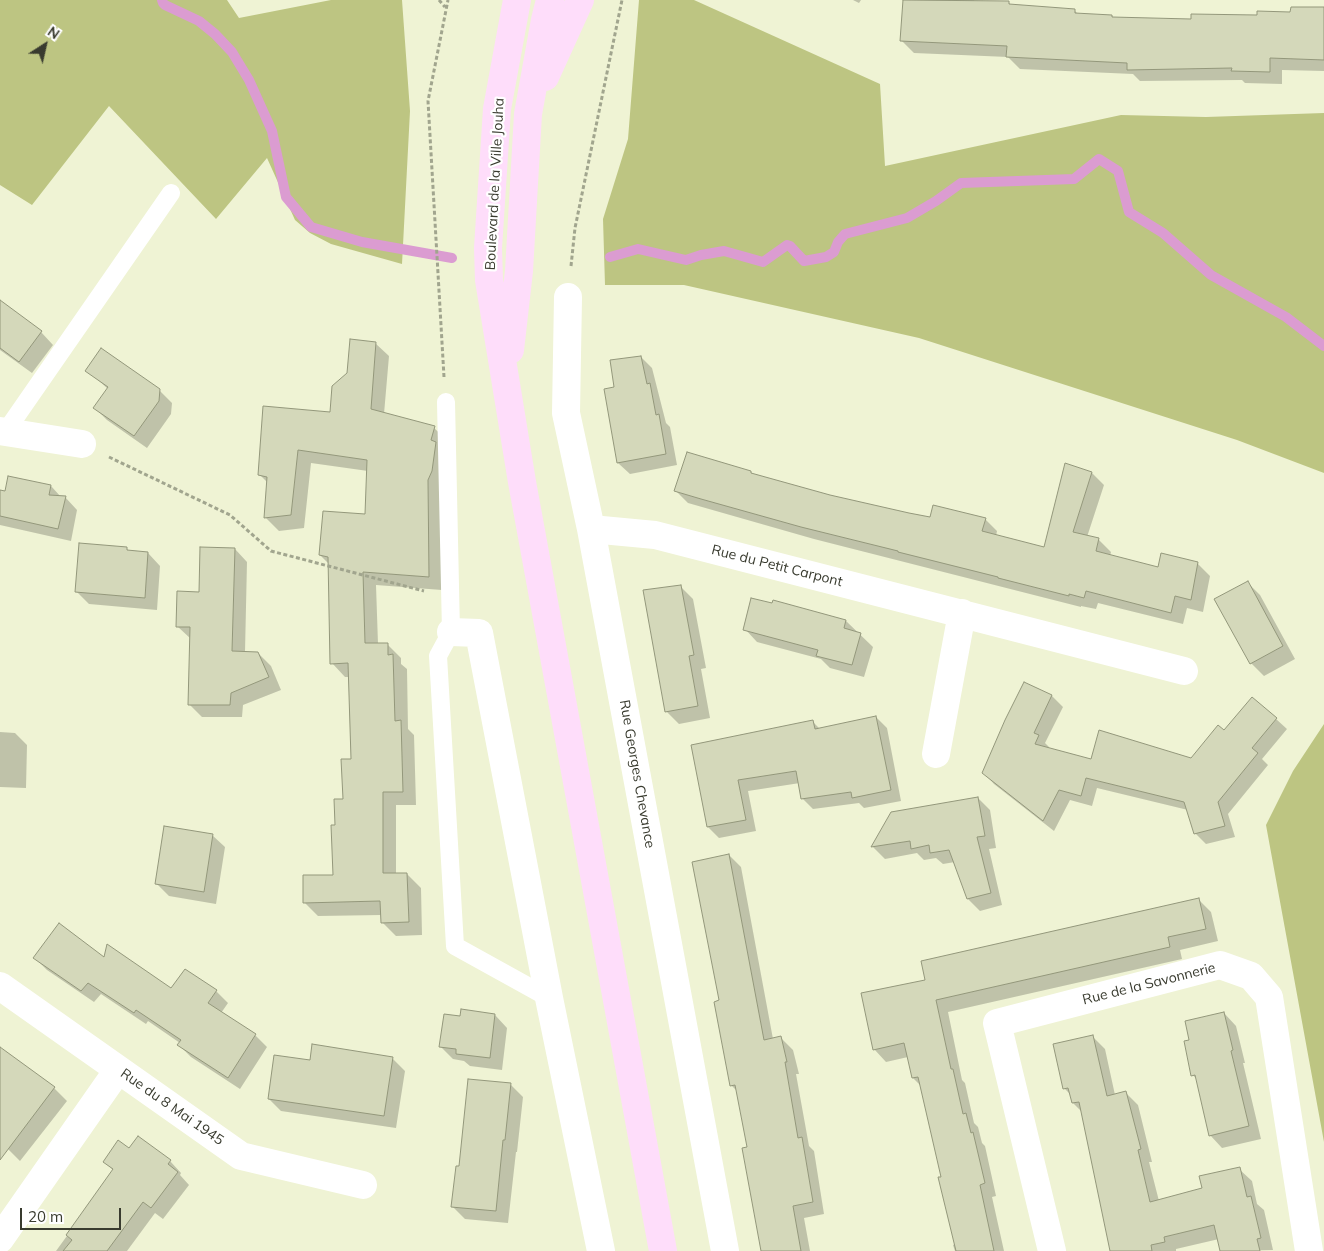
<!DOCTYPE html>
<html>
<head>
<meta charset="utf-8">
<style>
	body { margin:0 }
	#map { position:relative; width:1324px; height:1251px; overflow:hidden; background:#eff3d4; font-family:Mulish,sans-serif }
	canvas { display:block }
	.north { position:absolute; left:20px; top:20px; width:50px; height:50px; -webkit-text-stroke:4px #fff; paint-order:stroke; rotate:35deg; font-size:14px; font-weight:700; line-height:20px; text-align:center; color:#393b2f }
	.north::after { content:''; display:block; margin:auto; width:18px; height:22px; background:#393b2f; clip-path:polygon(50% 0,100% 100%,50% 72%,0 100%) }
	.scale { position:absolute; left:20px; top:1208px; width:101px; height:22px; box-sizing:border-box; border:2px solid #393b2f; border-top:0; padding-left:6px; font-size:15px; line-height:18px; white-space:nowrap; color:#393b2f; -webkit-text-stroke:4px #fff; paint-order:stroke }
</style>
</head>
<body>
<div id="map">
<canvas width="1324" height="1251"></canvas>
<div class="north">N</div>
<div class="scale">20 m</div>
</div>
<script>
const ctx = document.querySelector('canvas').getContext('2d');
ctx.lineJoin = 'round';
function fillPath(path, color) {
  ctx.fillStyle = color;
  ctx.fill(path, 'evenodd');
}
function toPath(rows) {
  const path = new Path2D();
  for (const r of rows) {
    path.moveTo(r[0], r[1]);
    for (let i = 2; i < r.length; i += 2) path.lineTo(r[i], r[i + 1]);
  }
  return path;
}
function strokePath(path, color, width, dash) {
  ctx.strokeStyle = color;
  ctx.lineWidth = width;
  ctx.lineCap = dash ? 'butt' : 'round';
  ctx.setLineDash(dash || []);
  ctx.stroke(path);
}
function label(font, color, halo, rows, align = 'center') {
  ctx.font = font + ' Mulish,sans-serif';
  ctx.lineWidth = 4.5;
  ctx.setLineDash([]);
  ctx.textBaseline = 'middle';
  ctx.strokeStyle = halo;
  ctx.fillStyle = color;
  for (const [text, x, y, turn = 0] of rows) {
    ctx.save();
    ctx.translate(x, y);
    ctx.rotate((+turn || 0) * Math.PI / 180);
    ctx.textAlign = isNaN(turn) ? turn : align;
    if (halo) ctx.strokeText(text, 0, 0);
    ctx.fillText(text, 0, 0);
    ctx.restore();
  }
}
fillPath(toPath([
	[0,0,227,0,239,18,331,0,402,0,410,111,402,264,331,244,310,233,295,220,267,158,216,219,109,106,32,205,0,185],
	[639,0,694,0,880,84,885,166,1121,115,1206,117,1324,113,1324,473,1237,440,919,338,684,285,605,285,603,219,628,139],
	[1324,724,1324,1142,1266,825,1293,771]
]), '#bdc582');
fillPath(toPath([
	[853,0,861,0,859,3],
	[904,0,974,0,975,2,1009,3,1012,6,1074,10,1078,14,1112,16,1114,18,1192,20,1292,13,1324,9,1324,71,1282,70,1282,84,1245,83,1242,80,1140,81,1133,74,1020,69,1008,57,914,53,902,41],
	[0,305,41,332,53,345,32,373,0,350],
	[375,343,389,356,384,414,434,428,448,441,442,590,376,585,378,644,387,644,401,658,401,664,407,669,408,729,414,735,416,805,396,805,396,874,407,874,421,888,422,935,396,936,382,922,382,915,318,916,305,903,334,876,337,826,344,800,352,760,350,677,345,677,332,663,329,564,320,555,366,516,368,471,311,463,304,528,279,531,265,517,268,483,260,475,331,413,348,374],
	[641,357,652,368,666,423,670,427,677,465,630,474,618,463,615,388],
	[87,370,159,390,172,403,171,414,147,448,107,420,95,408,108,389],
	[751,472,754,476,830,496,930,518,985,519,997,531,996,536,1045,548,1092,473,1104,485,1087,537,1099,540,1111,552,1110,556,1158,568,1197,563,1210,576,1203,612,1187,608,1183,624,1098,603,1096,609,1081,606,1081,607,814,539,688,503,676,491],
	[51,486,61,497,65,497,77,510,71,541,0,525,0,491,6,492],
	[127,549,129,552,148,553,160,566,157,610,89,604,77,592],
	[235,549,247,562,245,652,258,653,271,666,281,690,243,705,242,717,202,717,189,704,191,639,177,626],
	[1247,582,1260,595,1295,659,1264,676,1251,663],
	[680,586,693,599,706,668,701,669,710,718,679,724,666,711],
	[846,621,873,647,864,677,830,668,821,659,757,642,745,629],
	[1025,684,1052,696,1063,707,1045,743,1049,747,1048,749,1092,760,1192,759,1225,732,1276,719,1287,729,1262,759,1268,765,1228,814,1235,837,1206,844,1195,833,1188,810,1097,788,1092,806,1070,800,1054,831,994,784,983,772],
	[876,717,887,728,901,801,864,808,859,803,813,809,802,798,800,783,748,791,756,831,719,838,708,827,693,746,813,722,820,729],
	[0,732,15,733,27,745,26,788,0,787],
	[978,798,990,810,996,848,989,849,1002,905,980,911,968,899,955,862,943,864,936,858,924,860,917,853,885,859,873,847,892,813],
	[212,835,225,847,216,904,169,896,157,884],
	[729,855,741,867,773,1039,781,1038,793,1050,799,1074,796,1074,809,1146,814,1151,824,1214,804,1218,810,1251,762,1251,748,1148,737,1091,731,1085,721,1001],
	[1199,900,1211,912,1218,941,1180,950,1182,959,948,1012,962,1080,965,1083,974,1123,978,1127,982,1143,985,1146,996,1196,992,1197,1004,1251,955,1251,953,1245,955,1244,943,1177,922,1087,913,1078,908,1057,886,1062,874,1049,927,981],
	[35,958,105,959,171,990,216,991,228,1003,221,1013,255,1035,267,1047,240,1089,191,1057,179,1045,180,1043,148,1021,146,1024,101,994,94,1002,47,970],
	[1224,1013,1236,1026,1245,1063,1243,1063,1261,1139,1222,1148,1210,1135,1197,1080,1193,1075,1191,1041],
	[495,1015,507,1028,502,1070,470,1066,464,1061,453,1059,441,1047,461,1018],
	[1092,1036,1105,1049,1115,1095,1125,1092,1138,1105,1152,1162,1149,1162,1159,1201,1204,1189,1239,1169,1252,1181,1257,1204,1264,1210,1273,1250,1221,1251,1219,1239,1176,1249,1176,1251,1111,1251,1082,1112,1073,1103,1071,1095,1064,1088],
	[9,1055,54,1088,67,1101,20,1161,8,1149,0,1124,0,1067],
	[392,1058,405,1071,396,1128,281,1111,269,1099,311,1061],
	[469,1081,511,1085,523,1097,517,1152,516,1152,508,1223,465,1219,452,1206,460,1167],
	[130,1150,170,1161,181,1173,180,1175,189,1185,163,1219,155,1213,127,1251,56,1251,114,1171,104,1162]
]), '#0003');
strokePath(toPath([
	[162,0,163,3,165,5,199,21,215,34,232,52,249,80,272,131,286,197,311,227,362,242,452,258],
	[610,257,638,249,686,260,701,255,724,251,763,262,787,245,790,246,804,261,826,257,834,252,838,242,845,234,907,218,936,201,961,183,1074,179,1099,159,1118,171,1129,212,1163,233,1211,275,1286,317,1324,346]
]), '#db9cd1', 10);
const building = toPath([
	[903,0,1009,1,1009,4,1075,9,1075,13,1112,15,1112,17,1191,19,1191,14,1257,15,1257,11,1290,12,1291,7,1324,7,1324,60,1270,58,1270,72,1231,71,1232,68,1127,70,1127,63,1006,57,1007,46,900,41,903,0],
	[0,300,42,331,19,362,0,348,0,300],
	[350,339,376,342,371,409,435,426,431,440,436,442,432,471,428,480,429,577,363,572,365,643,388,643,388,655,393,654,395,721,401,720,403,792,383,792,383,873,407,873,409,922,381,923,380,901,303,903,303,875,333,875,331,825,335,825,334,799,343,799,341,759,351,759,348,663,330,664,328,557,319,555,323,511,365,514,367,460,298,450,291,515,264,518,267,477,258,475,263,406,330,412,332,386,347,373,350,339],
	[101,348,160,389,159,401,134,436,93,408,108,387,85,371,101,348],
	[641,356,647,384,650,383,656,415,659,414,666,454,617,463,604,389,614,387,610,360,641,356],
	[687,452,751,471,751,473,830,495,909,513,930,517,933,505,986,518,982,531,1044,547,1065,463,1092,472,1073,532,1099,538,1096,551,1158,567,1161,553,1198,562,1191,600,1175,596,1171,613,1086,591,1084,598,1069,594,1069,596,998,578,998,577,898,552,898,551,801,527,701,499,674,491,687,452],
	[8,476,51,485,49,495,66,496,58,529,0,516,0,490,5,491,8,476],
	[79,543,127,547,127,550,148,552,145,598,75,592,79,543],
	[200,547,235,548,232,651,258,652,269,677,231,693,230,705,188,705,190,627,176,627,177,591,199,592,200,547],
	[1248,581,1283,646,1250,664,1214,599,1248,581],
	[681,585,694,655,689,656,698,706,665,712,643,590,681,585],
	[751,598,772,603,773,600,846,620,844,628,861,633,852,665,816,656,818,650,743,630,751,598],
	[1024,682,1052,695,1034,733,1039,735,1035,744,1091,759,1099,730,1191,758,1218,725,1224,730,1252,697,1277,718,1252,748,1258,753,1218,802,1225,826,1194,834,1184,802,1086,778,1081,796,1059,790,1043,821,982,773,1005,720,1024,682],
	[876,716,891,790,852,798,851,792,801,799,796,771,738,780,746,820,707,827,691,745,813,720,815,729,876,716],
	[978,797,985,836,977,837,991,893,967,899,949,850,930,853,929,845,911,849,910,841,871,847,891,812,978,797],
	[164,826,213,834,204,892,155,884,164,826],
	[729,854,764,1040,781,1036,787,1062,785,1062,798,1138,802,1137,813,1202,793,1206,801,1251,761,1251,742,1148,747,1147,735,1085,730,1086,714,1002,719,1000,692,862,729,854],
	[1199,898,1206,929,1168,937,1170,947,936,1000,951,1069,953,1069,963,1114,966,1113,971,1133,973,1132,985,1183,980,1185,994,1251,956,1251,938,1177,941,1177,918,1077,912,1078,904,1043,873,1050,861,993,925,980,921,961,1199,898],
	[59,923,104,957,107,944,171,988,185,969,217,990,208,1003,256,1034,228,1078,177,1045,181,1040,136,1010,134,1013,88,983,81,991,33,958,59,923],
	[461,1009,495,1014,490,1058,456,1054,456,1049,439,1047,444,1014,460,1016,461,1009],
	[1224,1012,1233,1050,1231,1051,1249,1126,1209,1136,1195,1075,1191,1076,1184,1041,1189,1040,1185,1021,1224,1012],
	[1093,1035,1107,1096,1126,1091,1141,1149,1138,1150,1150,1202,1202,1188,1199,1176,1240,1167,1247,1197,1251,1196,1261,1238,1257,1239,1260,1251,1220,1251,1214,1225,1164,1237,1165,1242,1151,1245,1152,1251,1110,1251,1079,1102,1072,1103,1068,1088,1063,1089,1053,1044,1093,1035],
	[312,1044,393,1057,384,1116,268,1099,274,1055,310,1060,312,1044],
	[0,1047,55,1087,0,1160,0,1047],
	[468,1079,511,1083,505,1140,503,1140,496,1211,451,1207,456,1166,459,1166,468,1079],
	[138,1136,171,1160,168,1164,178,1172,151,1208,143,1202,107,1251,63,1251,72,1240,66,1235,113,1169,103,1162,118,1140,129,1148,138,1136]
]);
fillPath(building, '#d4d8ba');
strokePath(building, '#93977b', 1);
strokePath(toPath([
	[439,0,445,7],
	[571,266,575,228,622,0],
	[444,377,428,101,448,0],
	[109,457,230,515,271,551,424,591]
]), '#a1a58e', 3, [4, 2.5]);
strokePath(toPath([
	[446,402,451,632,438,656,455,946,549,998],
	[6,431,171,193]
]), '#fff', 18);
strokePath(toPath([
	[568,297,566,413,591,529,725,1251],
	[0,431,82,444],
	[591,529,655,535,1184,671],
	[451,632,479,633,549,998,601,1251],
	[936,754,962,613],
	[0,986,241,1156,363,1185],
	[0,1239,118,1070],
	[1052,1251,997,1023,1220,965,1251,976,1269,997,1309,1251]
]), '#fff', 28);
strokePath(toPath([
	[517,0,497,109,488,248,489,280,522,482,663,1251],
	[545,77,580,0],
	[510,350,519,271,528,114,545,20,550,0]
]), '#feddfa', 28);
label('14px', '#393b2f', '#fff', [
	["Boulevard de la Ville Jouha",495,184,-87],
	["Rue du Petit Carpont",777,566,14],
	["Rue Georges Chevance",637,774,80],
	["Rue de la Savonnerie",1149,984,-14],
	["Rue du 8 Mai 1945",172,1107,35]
]);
</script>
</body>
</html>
